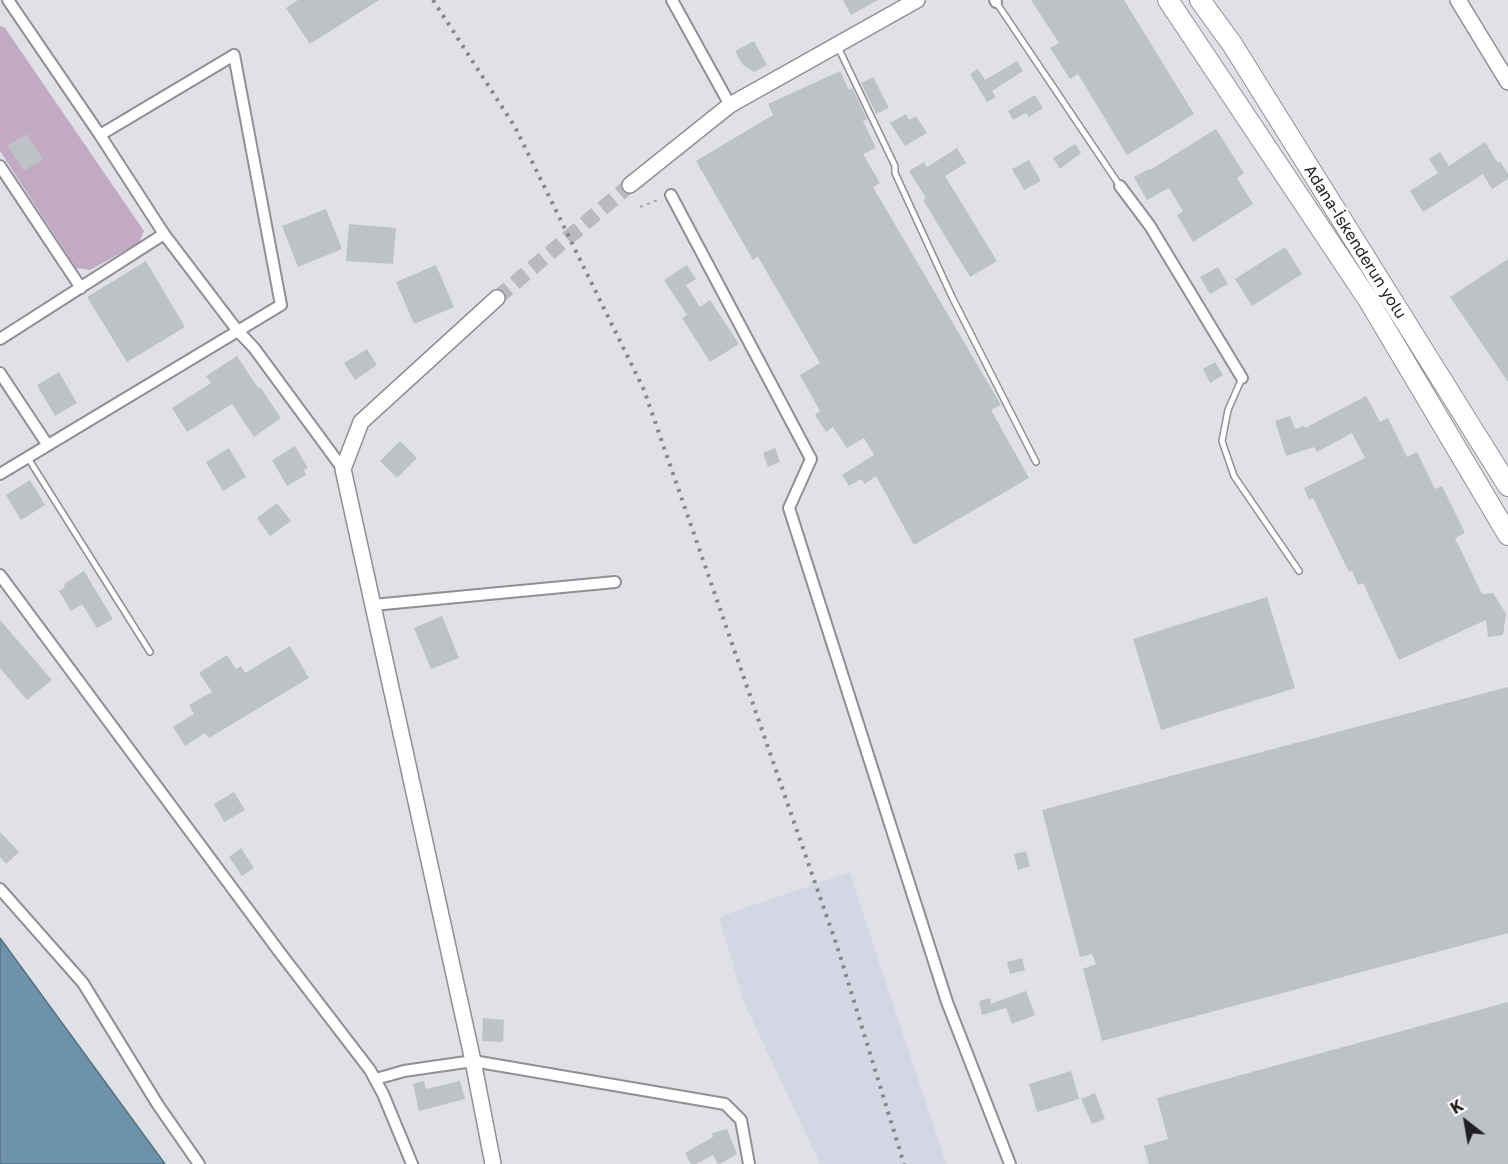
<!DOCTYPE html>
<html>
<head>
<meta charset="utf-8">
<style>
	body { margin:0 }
	#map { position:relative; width:1508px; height:1164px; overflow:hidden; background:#e0e1e7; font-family:"Golos Text",sans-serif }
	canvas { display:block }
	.north { position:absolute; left:1436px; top:1092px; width:60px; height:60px; -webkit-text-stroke:4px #fff; paint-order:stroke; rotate:329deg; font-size:16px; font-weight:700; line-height:24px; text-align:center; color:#1f2022 }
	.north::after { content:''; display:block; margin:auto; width:21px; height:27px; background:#1f2022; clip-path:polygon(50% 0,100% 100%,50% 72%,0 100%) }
</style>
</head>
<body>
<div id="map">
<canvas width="1508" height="1164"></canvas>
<div class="north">K</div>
</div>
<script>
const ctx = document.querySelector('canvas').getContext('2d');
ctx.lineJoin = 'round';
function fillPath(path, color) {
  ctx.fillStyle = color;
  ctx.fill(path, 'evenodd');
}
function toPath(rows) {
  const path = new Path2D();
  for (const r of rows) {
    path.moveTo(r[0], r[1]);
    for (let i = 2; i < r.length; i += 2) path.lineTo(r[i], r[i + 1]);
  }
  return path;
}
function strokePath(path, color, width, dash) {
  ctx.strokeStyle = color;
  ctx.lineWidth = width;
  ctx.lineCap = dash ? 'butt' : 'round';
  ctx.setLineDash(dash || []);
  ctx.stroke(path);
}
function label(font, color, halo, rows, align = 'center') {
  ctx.font = font + ' "Golos Text",sans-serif';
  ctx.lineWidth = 5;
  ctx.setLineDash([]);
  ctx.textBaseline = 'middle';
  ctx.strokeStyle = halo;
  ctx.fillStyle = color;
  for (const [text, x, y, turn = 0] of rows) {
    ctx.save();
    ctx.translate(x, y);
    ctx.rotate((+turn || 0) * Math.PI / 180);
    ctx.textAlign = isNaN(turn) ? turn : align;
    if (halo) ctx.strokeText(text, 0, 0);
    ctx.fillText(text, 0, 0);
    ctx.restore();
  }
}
fillPath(toPath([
	[850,872,881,969,946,1164,820,1164,743,1000,719,917]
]), '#d4d6e3');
fillPath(toPath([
	[0,26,5,28,144,231,139,243,90,270,76,268,0,151]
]), '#c2a9c4');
const water = toPath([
	[0,938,165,1164,0,1164,0,938]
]);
fillPath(water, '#6e92aa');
strokePath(water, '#567081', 1.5);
fillPath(toPath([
	[298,0,379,0,310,44,286,8],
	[843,0,878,0,851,15],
	[1031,0,1124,0,1194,114,1127,155,1078,74,1070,79,1050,48,1059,43],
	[754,41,767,65,754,72,742,64,735,51],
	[1017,61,1023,71,992,91,996,97,987,102,970,74,978,69,985,80],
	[840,71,849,90,852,88,867,119,863,121,876,148,863,154,880,183,873,187,1001,405,991,410,1029,478,914,545,876,476,865,484,861,479,849,486,842,475,874,455,864,438,847,448,833,427,826,432,815,415,820,411,800,375,820,363,758,257,753,260,696,161,773,115,768,104],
	[873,77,889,108,876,114,861,83],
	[1035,95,1043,108,1029,117,1026,113,1013,120,1008,111],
	[906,114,909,120,916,116,927,133,905,146,890,123],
	[1216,129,1244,173,1237,178,1253,204,1193,242,1177,215,1183,211,1169,188,1147,200,1134,177,1149,169,1150,170],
	[27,134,43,159,24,171,7,146],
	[1485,142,1498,163,1500,161,1508,174,1508,179,1492,189,1483,174,1423,212,1410,191,1438,173,1429,159,1440,152,1449,166],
	[1075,144,1081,153,1060,169,1053,158],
	[957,148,966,163,945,176,997,261,970,277,923,200,926,198,909,171,924,162,927,167],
	[1029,160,1041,181,1024,190,1012,169],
	[326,209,342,249,298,267,282,226],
	[349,224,396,228,393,264,346,261],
	[1285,247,1302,274,1252,306,1235,279],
	[1508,259,1508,382,1450,297],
	[146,261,185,327,127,362,87,297],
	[436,265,454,307,414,324,396,282],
	[687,265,696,279,686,285,700,307,710,300,739,344,710,362,682,318,687,315,664,280],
	[1218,267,1228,284,1210,294,1200,277],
	[367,349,377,365,355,380,344,363],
	[237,356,258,388,260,387,281,418,254,437,232,404,187,432,172,408,211,383,206,376],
	[1215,362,1223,375,1210,383,1203,369],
	[59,372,77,403,55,416,37,385],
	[1366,396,1380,422,1388,418,1407,457,1417,452,1435,489,1442,486,1465,533,1455,538,1482,594,1493,593,1506,614,1503,635,1488,637,1486,620,1399,660,1363,583,1358,585,1352,571,1349,572,1313,498,1309,500,1304,488,1365,458,1352,433,1317,452,1314,447,1286,456,1275,421,1290,416,1295,429,1304,426,1305,428],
	[400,441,417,458,397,478,380,461],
	[295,446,308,468,304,470,306,475,287,486,272,460],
	[229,448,246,477,223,491,206,462],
	[775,448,780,462,768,467,763,453],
	[30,480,45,505,21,520,6,495],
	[277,503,291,521,270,536,257,518],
	[84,571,113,619,97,628,82,604,71,611,59,591,65,587,64,584],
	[1267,597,1295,688,1161,730,1133,639],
	[442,616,459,658,431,669,414,628],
	[0,620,52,680,27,700,0,668],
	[290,646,309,678,209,738,205,733,185,746,173,727,194,714,189,705,212,692,199,673,227,655,236,669,241,666,245,673],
	[1508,687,1508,933,1102,1041,1083,969,1096,964,1092,954,1080,957,1042,810],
	[234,792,245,810,224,822,214,804],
	[0,832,19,852,6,864,0,857],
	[241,848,254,868,242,876,229,857],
	[1026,851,1030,866,1018,870,1014,854],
	[1022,958,1025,970,1010,974,1007,962],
	[1026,991,1035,1015,1012,1024,1006,1008,982,1015,979,1001,990,998,991,1004],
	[1508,1002,1508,1164,1149,1164,1144,1146,1168,1139,1157,1098],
	[483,1018,504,1020,503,1042,482,1041],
	[1071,1071,1079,1099,1037,1112,1029,1084],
	[424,1081,426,1089,460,1081,465,1099,419,1111,413,1084],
	[1095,1093,1105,1119,1092,1124,1081,1099],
	[727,1129,737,1154,720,1164,718,1164,713,1155,696,1164,691,1164,685,1153,713,1137,712,1133]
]), '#bec1c6');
strokePath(toPath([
	[497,298,630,185]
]), '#b9bac0', 15, [15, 8]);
const lane = toPath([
	[996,2,1120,186],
	[838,47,895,166,895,173,952,297,1036,462],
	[1242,378,1228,410,1222,441,1234,476,1299,571],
	[28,458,150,652]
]);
const street = toPath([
	[8,0,100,135,164,234,237,330,254,348,343,469],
	[672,0,730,105],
	[995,0,996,2],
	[0,166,81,288],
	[1120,186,1150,226,1242,378],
	[671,195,811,459,789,508,947,1002,1010,1164],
	[0,339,164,234],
	[0,373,47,444],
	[0,474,281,305,234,55,100,135],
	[0,575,281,954,370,1070,383,1094,412,1164],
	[373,605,615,582],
	[0,889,83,983,158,1105,199,1164],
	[376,1079,404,1071,473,1061,725,1104,741,1120,749,1164]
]);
const secondary = toPath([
	[1458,0,1508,82],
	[630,185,730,105,917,0],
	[493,1164,473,1061,343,469,361,422,497,298]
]);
const highway = toPath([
	[1168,0,1369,301,1508,535],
	[1200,0,1232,44,1508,486]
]);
strokePath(lane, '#8f9095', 8);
strokePath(street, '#8f9095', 14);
strokePath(secondary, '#8f9095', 18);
strokePath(highway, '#8f9095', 22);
strokePath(toPath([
	[640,207,660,199]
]), '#a4a5a9', 2, [3, 4.5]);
strokePath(lane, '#fff', 5);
strokePath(street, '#fff', 10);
strokePath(secondary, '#fff', 15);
strokePath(highway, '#fff', 20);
strokePath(toPath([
	[433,0,515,127,644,390,837,946,904,1164]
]), '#86878c', 4, [3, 6]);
label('16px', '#1f2022', '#fff', [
	["Adana-İskenderun yolu",1355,242,58]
]);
</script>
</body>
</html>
